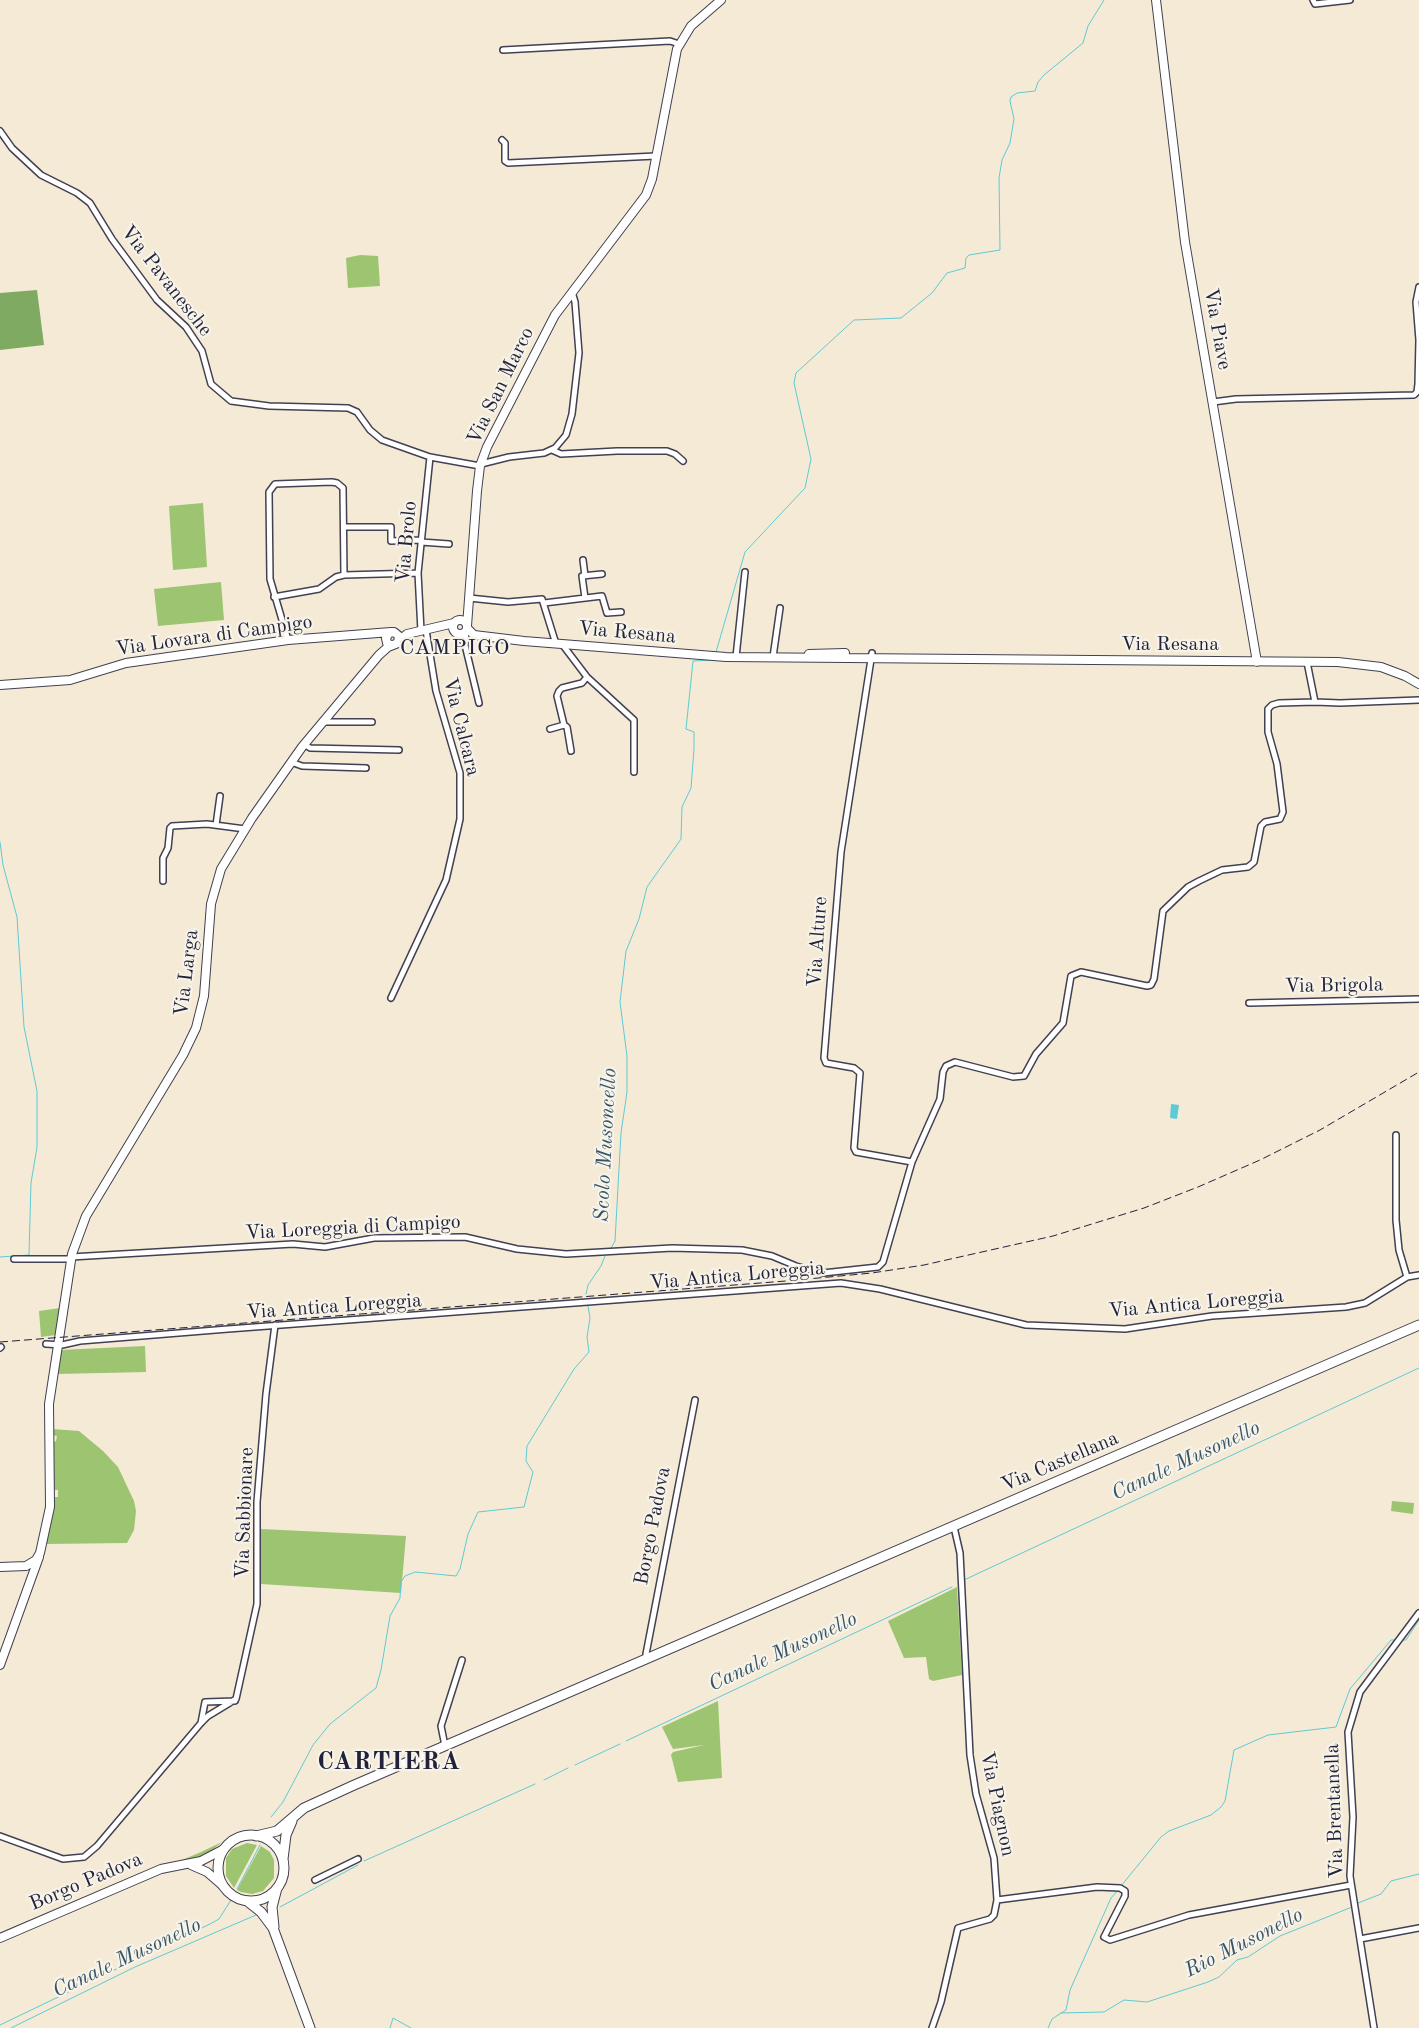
<!DOCTYPE html>
<html>
<head>
<meta charset="utf-8">
<style>
	body { margin:0 }
	canvas { display:block; background:#f4ead5 }
</style>
</head>
<body>
<canvas width="1419" height="2028"></canvas>
<script>
const ctx = document.querySelector('canvas').getContext('2d');
ctx.lineJoin = 'round';
function fillPath(path, color) {
  ctx.fillStyle = color;
  ctx.fill(path, 'evenodd');
}
function toPath(rows) {
  const path = new Path2D();
  for (const r of rows) {
    if (r.length === 3) {
      path.moveTo(r[0] + r[2], r[1]);
      path.arc(r[0], r[1], r[2], 0, 2 * Math.PI);
      continue;
    }
    path.moveTo(r[0], r[1]);
    for (let i = 2; i < r.length; i += 2) path.lineTo(r[i], r[i + 1]);
  }
  return path;
}
function strokePath(path, color, width, dash) {
  ctx.strokeStyle = color;
  ctx.lineWidth = width;
  ctx.lineCap = dash ? 'butt' : 'round';
  ctx.setLineDash(dash || []);
  ctx.stroke(path);
}
function label(font, color, halo, rows, align = 'center') {
  ctx.font = font + ' "Old Standard TT",serif';
  ctx.lineWidth = 4.5;
  ctx.setLineDash([]);
  ctx.textBaseline = 'middle';
  ctx.strokeStyle = halo;
  ctx.fillStyle = color;
  for (const [text, x, y, turn = 0] of rows) {
    ctx.save();
    ctx.translate(x, y);
    ctx.rotate((+turn || 0) * Math.PI / 180);
    ctx.textAlign = isNaN(turn) ? turn : align;
    if (halo) ctx.strokeText(text, 0, 0);
    ctx.fillText(text, 0, 0);
    ctx.restore();
  }
}
fillPath(toPath([
	[360,255,378,256,380,286,348,288,346,258],
	[203,503,207,567,173,570,169,506],
	[221,582,224,620,158,626,154,589],
	[60,1308,56,1335,41,1337,39,1311],
	[145,1346,146,1372,56,1374,60,1350],
	[52,1429,79,1431,103,1451,118,1467,134,1501,136,1511,134,1530,127,1543,45,1544,53,1497,58,1497,58,1490,54,1490,52,1443,56,1441,57,1436,52,1435],
	[1392,1501,1414,1503,1413,1514,1391,1511],
	[261,1529,406,1536,401,1593,261,1584],
	[957,1587,962,1675,933,1681,929,1679,926,1657,904,1658,888,1621],
	[718,1701,722,1778,678,1782,671,1755,673,1752,704,1745,673,1749,662,1727],
	[222,1842,205,1856,182,1860,201,1852],
	[247,1843,257,1845,234,1888,226,1876,226,1858,232,1849],
	[261,1846,270,1852,274,1860,274,1878,263,1891,252,1894,241,1892,237,1890]
]), '#9dc470');
fillPath(toPath([
	[37,290,44,345,0,350,0,293]
]), '#7eaa62');
fillPath(toPath([
	[1171,1104,1179,1105,1177,1119,1170,1118]
]), '#5ecad5');
strokePath(toPath([
	[716,652,745,552,805,488,811,459,794,383,796,373,854,320,901,318,932,293,947,273,965,268,966,258,969,255,1000,250,999,178,1002,160,1010,143,1014,119,1010,101,1011,97,1017,93,1035,91,1038,82,1044,75,1083,43,1088,26,1104,0],
	[0,842,3,865,17,917,24,1027,37,1091,37,1147,31,1183,29,1255,0,1257],
	[610,1250,615,1241,621,1133,627,1092,627,1056,620,1002,626,951,639,919,647,887,681,839,682,807,691,788,694,749,694,732,686,729,693,661,714,660],
	[586,1294,588,1285,601,1266,605,1256],
	[964,1580,1419,1368],
	[1402,1640,1406,1640,1419,1620],
	[626,1741,952,1587],
	[575,1765,620,1744],
	[544,1780,568,1768],
	[271,1817,283,1802,313,1745,330,1724,376,1688,381,1670,390,1616,400,1598,401,1582,405,1576,415,1572,456,1576,460,1569,468,1534,478,1512,524,1507,533,1472,526,1461,527,1446,574,1369,589,1352,587,1337,590,1318,588,1306],
	[364,1861,535,1784],
	[1121,1886,1161,1837,1169,1831,1211,1815,1221,1807,1225,1801,1234,1750,1268,1735,1336,1727,1350,1689,1391,1640,1397,1640],
	[237,1889,260,1845],
	[1358,1903,1381,1894,1391,1881,1419,1874],
	[280,1907,358,1865],
	[1061,2013,1104,2012,1124,2000,1147,2002,1208,1982,1219,1977,1237,1960,1248,1957,1280,1936,1352,1907],
	[0,2025,210,1924,219,1919,231,1900],
	[11,2028,135,1967,256,1915],
	[390,2028,393,2018,411,2028],
	[1048,2028,1052,2019,1066,2010,1070,1990,1111,1898,1119,1889]
]), '#5ecad5', 1);
const street = toPath([
	[1313,0,1315,4,1350,0],
	[503,50,670,41,679,44],
	[0,131,12,148,41,175,77,193,90,203,112,239,157,300,186,327,202,351,211,384,231,401,269,406,348,408,357,412,370,430,382,440,430,457,480,466],
	[502,140,505,143,505,161,508,163,656,156],
	[1213,402,1236,399,1414,395,1417,392,1418,384,1419,340,1416,302,1419,287],
	[552,450,561,454,617,451,667,451,675,454,683,461],
	[481,464,509,457,544,453,555,448,566,435,572,414,579,353,575,302,572,292],
	[345,527,391,527,391,541,421,540],
	[421,542,449,544],
	[583,560,585,576],
	[274,597,319,589,336,577,344,575,418,573],
	[469,598,508,602,542,599,556,644],
	[585,598,582,576,602,574],
	[544,603,602,596,607,613,621,612],
	[466,630,465,645,479,703],
	[421,631,418,573,430,457],
	[458,635,465,644],
	[288,640,270,579,269,492,275,484,332,482,337,483,343,488,344,575],
	[562,644,587,677,582,683,562,688,559,691,557,696,564,725],
	[872,653,841,852,824,1058,826,1063,854,1068,860,1073,854,1148,856,1152,912,1162],
	[736,657,745,572],
	[773,657,780,608],
	[587,677,634,720,634,772],
	[1315,702,1340,703,1419,700],
	[323,722,372,722],
	[550,729,564,725,567,727,571,751],
	[304,744,310,748,399,750],
	[291,762,302,766,366,768],
	[216,825,220,796],
	[163,881,163,858,168,848,170,828,172,826,207,824,245,829],
	[391,998,446,880,460,819,460,773,436,691,426,630],
	[1249,1003,1419,999],
	[1396,1135,1396,1220,1399,1250,1407,1277],
	[71,1257,293,1244,325,1247,374,1238,465,1237,517,1249,566,1254,672,1248,742,1250,772,1256,796,1266,823,1273,878,1267,883,1262,912,1162,940,1099,943,1072,946,1066,955,1062,1013,1077,1024,1076,1036,1054,1063,1023,1071,976,1081,972,1147,986,1151,985,1154,979,1163,911,1188,887,1199,881,1222,870,1248,867,1254,862,1261,826,1265,822,1280,819,1283,812,1277,764,1268,732,1268,709,1272,705,1279,703,1315,702,1307,662],
	[14,1259,71,1259],
	[46,1344,62,1345,80,1341,228,1329,841,1283,880,1289,1026,1325,1125,1329,1212,1316,1346,1307,1365,1303,1407,1277,1419,1275],
	[0,1348,1,1347],
	[646,1659,646,1654,695,1400],
	[201,1723,205,1702,235,1701],
	[445,1746,441,1726,462,1660],
	[0,1836,63,1859,84,1857,97,1846,201,1723,208,1716,236,1699,257,1604,257,1502,266,1394,275,1325],
	[315,1880,358,1859],
	[997,1900,1097,1887,1120,1888,1125,1891,1125,1896,1104,1937,1110,1940,1189,1915,1351,1885],
	[1360,1939,1419,1928],
	[932,2028,941,2002,958,1928,990,1919,994,1915,997,1900,994,1858,976,1794,970,1755,960,1553,954,1527],
	[1374,2028,1350,1876,1353,1817,1348,1732,1360,1692,1419,1613]
]);
const secondary = toPath([
	[1156,0,1185,242,1257,662],
	[460,627,7],
	[467,626,477,491,480,466,487,447,555,315,646,195,652,179,677,49,691,26,721,0],
	[467,628,474,635,524,641,726,657,1338,662,1381,667,1405,676,1419,684],
	[399,641,407,634,454,623],
	[809,654,845,653],
	[0,685,70,680,126,663,288,640,391,632],
	[0,1567,26,1566,36,1560,40,1553,50,1507,49,1404,72,1254,86,1216,183,1055,196,1028,204,996,211,904,221,869,252,818,302,747,379,655,388,647,398,643,399,636,394,632,389,633,386,638,387,643,391,645],
	[0,1665,39,1557],
	[191,1865,207,1872,222,1885],
	[0,1938,161,1869,201,1861,224,1849]
]);
const primary = toPath([
	[251,1868,33],
	[256,1836,277,1831,304,1808,352,1786,1419,1325],
	[283,1859,286,1835,292,1821],
	[247,1901,261,1912,273,1928,310,2028],
	[274,1927,272,1907,277,1888]
]);
strokePath(street, '#424052', 8);
strokePath(secondary, '#424052', 10);
strokePath(primary, '#424052', 11);
strokePath(street, '#fff', 5);
strokePath(secondary, '#fff', 8);
strokePath(primary, '#fff', 9);
strokePath(toPath([
	[0,1342,786,1281,872,1273,924,1265,1053,1236,1144,1208,1198,1187,1260,1160,1320,1130,1419,1072]
]), '#22223b', 1, [8, 4]);
label('20px', '#22223b', '#f7f3e8', [
	["Via Pavanesche",166,281,52],
	["Via Piave",1217,329,80],
	["Via San Marco",501,386,-64],
	["Via Brolo",407,542,-85],
	["Via Resana",627,633,5],
	["Via Lovara di Campigo",214,636,-8],
	["Via Resana",1170,645],
	["Via Calcara",461,727,76],
	["Via Alture",818,942,-86],
	["Via Larga",187,973,-83],
	["Via Brigola",1334,986,-1],
	["Via Loreggia di Campigo",353,1228,-3],
	["Via Antica Loreggia",737,1276,-5],
	["Via Antica Loreggia",1196,1304,-5],
	["Via Antica Loreggia",334,1307,-4],
	["Via Castellana",1060,1462,-23],
	["Via Sabbionare",245,1513,-88],
	["Borgo Padova",653,1526,-79],
	["Via Piagnon",997,1804,78],
	["Via Brentanella",1335,1811,-92],
	["Borgo Padova",86,1882,-23]
]);
label('italic 21px', '#345469', '#f7f3e8', [
	["Scolo Musoncello",606,1145,-87],
	["Canale Musonello",1186,1461,-25],
	["Canale Musonello",783,1652,-25],
	["Rio Musonello",1244,1943,-27],
	["Canale Musonello",127,1958,-25]
]);
ctx.letterSpacing = '1px';
label('22px', '#22223b', '#f7f3e8', [
	["CAMPIGO",455,648]
]);
ctx.letterSpacing = '0px';
ctx.letterSpacing = '1px';
label('bold 25px', '#22223b', '#f7f3e8', [
	["CARTIERA",389,1762]
]);
ctx.letterSpacing = '0px';
</script>
</body>
</html>
